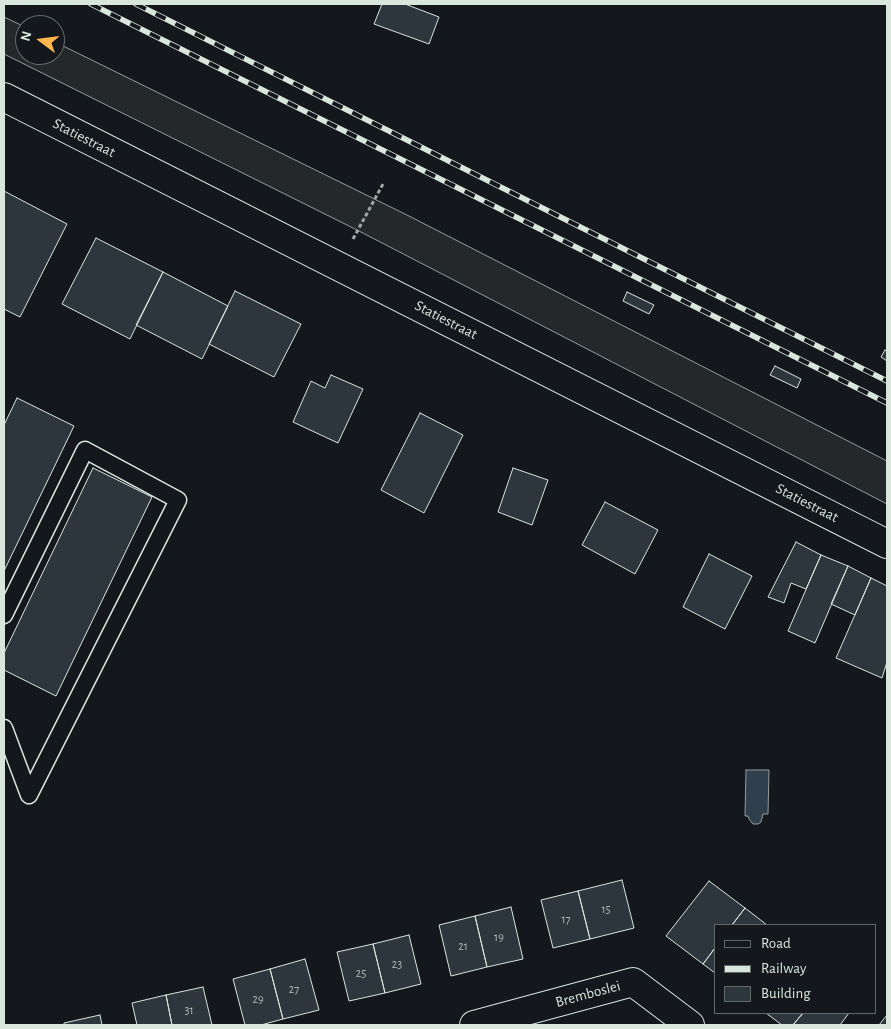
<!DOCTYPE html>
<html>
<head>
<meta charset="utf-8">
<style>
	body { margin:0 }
	#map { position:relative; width:891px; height:1029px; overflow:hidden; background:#14181c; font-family:"Alegreya Sans",sans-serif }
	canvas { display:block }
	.frame { position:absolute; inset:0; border:5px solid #d8e6dc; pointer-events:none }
	.legend { position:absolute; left:714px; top:924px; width:162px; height:90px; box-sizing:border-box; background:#14181c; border:1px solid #626a69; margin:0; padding:6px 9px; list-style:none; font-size:15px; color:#d8e6dc }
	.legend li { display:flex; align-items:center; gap:10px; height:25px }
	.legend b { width:25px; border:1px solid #626a69 }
	.north { position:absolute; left:15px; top:15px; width:50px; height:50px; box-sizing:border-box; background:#14181c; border:1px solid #626a69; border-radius:50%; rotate:285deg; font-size:14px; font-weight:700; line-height:20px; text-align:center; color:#d8e6dc }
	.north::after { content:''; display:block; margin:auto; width:18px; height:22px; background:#ffb74d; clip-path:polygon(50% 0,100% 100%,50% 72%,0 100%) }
</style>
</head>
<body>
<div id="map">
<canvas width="891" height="1029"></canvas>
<div class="frame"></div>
<ul class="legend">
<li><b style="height:6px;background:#14181c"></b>Road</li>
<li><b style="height:6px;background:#d8e6dc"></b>Railway</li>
<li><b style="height:14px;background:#2c363c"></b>Building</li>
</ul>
<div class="north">N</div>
</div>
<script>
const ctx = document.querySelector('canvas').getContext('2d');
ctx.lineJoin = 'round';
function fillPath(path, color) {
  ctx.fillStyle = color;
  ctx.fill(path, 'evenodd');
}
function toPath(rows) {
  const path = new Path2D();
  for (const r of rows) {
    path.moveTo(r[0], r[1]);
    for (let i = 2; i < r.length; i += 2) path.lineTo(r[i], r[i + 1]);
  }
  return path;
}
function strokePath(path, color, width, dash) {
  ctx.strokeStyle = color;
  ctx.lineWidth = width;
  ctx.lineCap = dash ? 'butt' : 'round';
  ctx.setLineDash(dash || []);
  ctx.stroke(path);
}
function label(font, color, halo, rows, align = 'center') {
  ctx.font = font + ' "Alegreya Sans",sans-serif';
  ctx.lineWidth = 4;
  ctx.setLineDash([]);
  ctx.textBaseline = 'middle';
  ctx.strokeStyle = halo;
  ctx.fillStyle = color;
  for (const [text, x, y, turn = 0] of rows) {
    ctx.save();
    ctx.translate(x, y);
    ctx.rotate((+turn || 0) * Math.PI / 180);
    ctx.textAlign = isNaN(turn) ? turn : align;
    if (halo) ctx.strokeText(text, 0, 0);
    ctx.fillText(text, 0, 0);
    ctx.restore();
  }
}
const parking = toPath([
	[4,17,25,27,25,55,55,55,55,42,407,215,887,461,887,504,357,230,4,54,4,17]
]);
fillPath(parking, '#24282b');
strokePath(parking, '#939e99', 1);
const water = toPath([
	[746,770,769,770,768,814,763,814,761,822,758,824,753,824,749,819,748,816,745,816,746,770]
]);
fillPath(water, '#2f3f4d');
strokePath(water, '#939e99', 1);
const building = toPath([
	[382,4,405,4,439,17,429,44,374,24,382,4],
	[4,191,67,224,20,317,4,309,4,191],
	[96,238,163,272,130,339,62,304,96,238],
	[163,272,228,306,202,359,136,325,163,272],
	[235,291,301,324,274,377,209,344,235,291],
	[627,292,654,305,649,314,623,301,627,292],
	[885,350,887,352,887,361,881,357,885,350],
	[775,366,801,379,797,388,770,375,775,366],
	[331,375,363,389,338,443,293,422,311,381,325,388,331,375],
	[17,398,74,426,4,571,4,425,17,398],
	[420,413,463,435,424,513,381,490,420,413],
	[93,468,152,497,56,696,4,670,4,653,93,468],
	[513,468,548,480,532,525,498,512,513,468],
	[605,502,658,530,635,574,582,545,605,502],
	[796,542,821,555,806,589,791,583,784,603,768,597,796,542],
	[709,554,752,576,725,629,683,607,709,554],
	[821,555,848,566,815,643,788,631,821,555],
	[848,566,871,578,855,615,831,604,848,566],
	[871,578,887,586,887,662,882,678,836,658,871,578],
	[622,880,634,928,590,939,578,891,622,880],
	[709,881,745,908,732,925,715,925,715,948,703,964,666,936,709,881],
	[578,891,590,939,553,948,541,900,578,891],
	[511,907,523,959,487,967,475,916,511,907],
	[745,908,767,925,732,925,745,908],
	[475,916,487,967,451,976,439,925,475,916],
	[409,935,421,984,385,993,373,944,409,935],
	[373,944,385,993,349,1001,337,952,373,944],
	[715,948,715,973,703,964,715,948],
	[305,959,319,1010,283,1019,270,969,305,959],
	[270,969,283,1019,261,1025,245,1025,233,979,270,969],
	[203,987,212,1025,172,1025,166,995,203,987],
	[166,995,172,1025,137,1025,132,1003,166,995],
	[766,1013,803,1013,793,1025,782,1025,766,1013],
	[803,1013,849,1013,840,1025,793,1025,803,1013],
	[100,1015,102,1025,64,1025,64,1023,100,1015],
	[887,1015,887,1025,879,1025,887,1015]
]);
fillPath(building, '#2c363c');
strokePath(building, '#d8e6dc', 1);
const lane = toPath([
	[4,615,85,450,178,500,29,795],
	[4,728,29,795]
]);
const street = toPath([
	[4,97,887,544],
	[474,1025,633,982,690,1025]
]);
strokePath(lane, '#d8e6dc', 19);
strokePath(street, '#d8e6dc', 30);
strokePath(toPath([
	[353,239,383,184]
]), '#9da8a2', 3, [4, 2.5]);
strokePath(lane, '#14181c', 16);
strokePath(street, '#14181c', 28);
const rail = toPath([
	[91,4,887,403],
	[136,4,887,381]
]);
strokePath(rail, '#d8e6dc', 5.5);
strokePath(rail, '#14181c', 4, [11]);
label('12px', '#adbab4', null, [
	["15",606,909],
	["17",566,919],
	["19",499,937],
	["21",463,946],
	["23",397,964],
	["25",361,973],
	["27",294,989],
	["29",258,999],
	["31",189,1010]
]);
label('15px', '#d8e6dc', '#14181c', [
	["Statiestraat",84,138,27],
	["Statiestraat",446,320,27],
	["Statiestraat",807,503,27],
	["Bremboslei",588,994,-15]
]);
</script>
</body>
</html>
